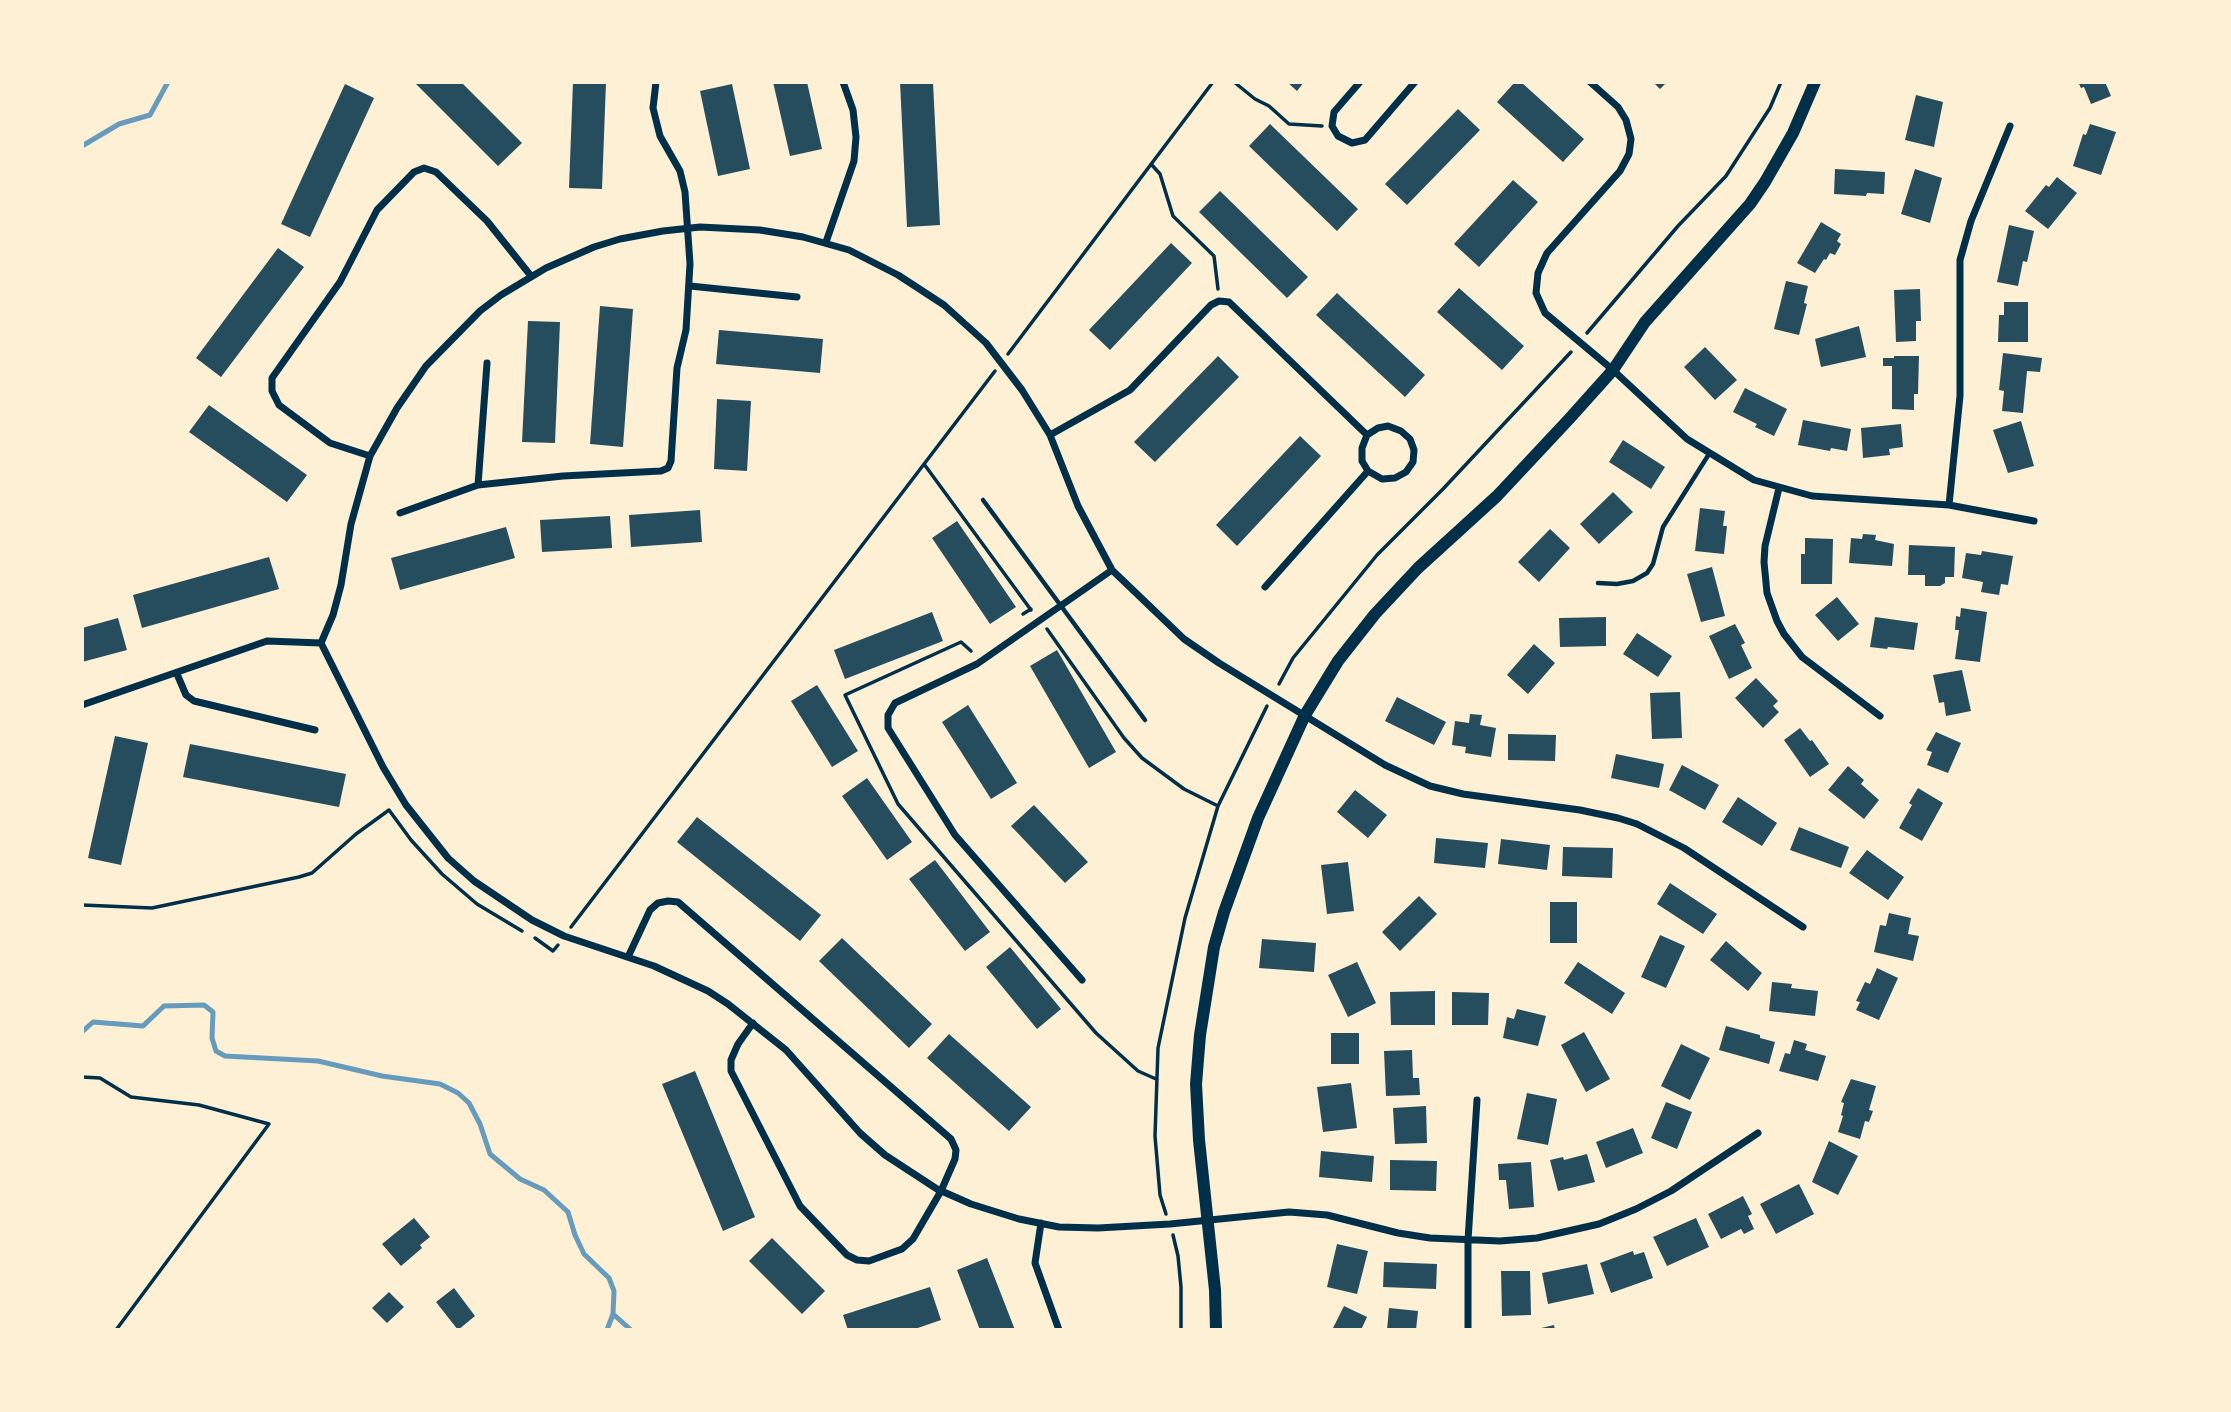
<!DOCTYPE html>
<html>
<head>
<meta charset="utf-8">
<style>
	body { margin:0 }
	#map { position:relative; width:2231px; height:1412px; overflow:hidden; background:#fdf0d5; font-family:"Roboto Condensed",sans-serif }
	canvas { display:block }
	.frame { position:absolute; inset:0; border:84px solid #fdf0d5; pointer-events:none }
</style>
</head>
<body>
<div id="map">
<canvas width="2231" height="1412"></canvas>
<div class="frame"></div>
</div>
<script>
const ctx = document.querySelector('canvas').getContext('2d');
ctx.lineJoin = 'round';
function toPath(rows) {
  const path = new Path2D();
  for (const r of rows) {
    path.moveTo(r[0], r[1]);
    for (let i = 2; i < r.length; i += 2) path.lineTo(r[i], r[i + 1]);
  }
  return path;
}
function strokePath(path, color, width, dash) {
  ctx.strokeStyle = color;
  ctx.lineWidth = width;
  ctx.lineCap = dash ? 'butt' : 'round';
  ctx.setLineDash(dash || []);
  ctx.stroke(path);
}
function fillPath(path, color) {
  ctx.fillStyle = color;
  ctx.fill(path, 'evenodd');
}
strokePath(toPath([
	[82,146,119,124,150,115,168,82],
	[82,1032,93,1022,143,1026,164,1006,204,1005,213,1012,212,1038,216,1051,225,1056,318,1061,382,1076,440,1084,458,1093,469,1103,480,1124,490,1154,520,1179,544,1190,568,1212,575,1235,584,1254,609,1278,614,1291,613,1314,607,1330],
	[613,1314,631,1330]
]), '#669bbc', 5);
fillPath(toPath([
	[414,82,461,82,522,143,498,166],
	[573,82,606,82,602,189,569,188],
	[773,82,807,82,822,149,790,156],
	[900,82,933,82,940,225,907,227],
	[1287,82,1304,82,1297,91],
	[1515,82,1521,82,1584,139,1563,162,1497,102],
	[1653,82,1667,82,1660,89],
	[2078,82,2105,82,2111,96,2091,104,2084,87,2081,88],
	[345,84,374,98,310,237,281,224],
	[732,84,750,169,718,176,700,91],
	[1916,95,1943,102,1934,147,1905,140],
	[1458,109,1480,130,1407,205,1385,184],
	[1270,124,1358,209,1337,231,1249,146],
	[2090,124,2116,132,2101,175,2073,166,2083,134,2086,135],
	[1835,169,1885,172,1884,194,1867,193,1866,196,1834,194],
	[1915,169,1942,178,1930,223,1901,214],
	[2057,177,2077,193,2048,229,2025,211,2046,185,2049,187],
	[1513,180,1538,202,1479,267,1454,244],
	[1220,191,1308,277,1287,298,1199,212],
	[1821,222,1841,234,1837,241,1841,244,1835,255,1830,253,1826,260,1824,259,1815,273,1797,263],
	[2009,225,2034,231,2027,262,2023,261,2018,286,1997,282],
	[1171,243,1192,263,1110,350,1089,330],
	[278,248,304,267,221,377,196,358],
	[1786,281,1808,286,1804,303,1807,304,1799,335,1774,329],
	[1459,288,1524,346,1502,370,1437,312],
	[1920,289,1921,321,1916,321,1916,341,1896,342,1894,290],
	[1337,293,1425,375,1405,397,1316,315],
	[2004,302,2028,302,2028,342,1998,342,1999,315,2004,315],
	[600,306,633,309,623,447,590,444],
	[528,321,560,322,555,443,522,442],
	[1859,326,1866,357,1821,367,1815,339],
	[719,330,823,339,820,373,716,364],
	[1705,347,1737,380,1715,400,1684,367],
	[2003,353,2042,358,2040,372,2027,371,2023,413,2002,411,2004,391,1999,390],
	[1218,356,1239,377,1155,462,1134,442],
	[1894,356,1919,356,1918,394,1914,394,1914,410,1892,409,1892,366,1883,366,1883,358,1894,358],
	[1745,388,1787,409,1774,436,1755,427,1757,424,1733,412],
	[717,399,751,401,747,471,714,469],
	[209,405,307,475,287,502,189,432],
	[1803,420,1851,429,1847,451,1831,448,1830,451,1798,445],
	[2021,421,2034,466,2008,473,1993,430],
	[1901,424,1903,447,1889,449,1890,455,1863,458,1861,428],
	[1300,436,1321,456,1237,546,1216,525],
	[1623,440,1665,467,1651,489,1609,462],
	[1613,492,1633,512,1599,544,1580,524],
	[1700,508,1725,511,1723,526,1727,526,1724,554,1695,551],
	[700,510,702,542,631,547,629,515],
	[610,516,612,548,542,552,540,520],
	[957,521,1016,607,990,624,932,538],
	[506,527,515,558,400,590,391,558],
	[1550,529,1570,548,1539,582,1518,562],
	[1863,534,1876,535,1875,540,1894,544,1892,566,1849,563,1851,538,1862,539],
	[1805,538,1833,539,1832,584,1801,584,1801,554,1805,554],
	[1909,545,1955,547,1954,577,1945,577,1945,583,1940,586,1925,586,1925,575,1908,575],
	[1982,551,2013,556,2008,585,2001,584,1999,595,1981,592,1983,582,1962,578,1966,553,1981,555],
	[269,557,279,589,142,628,133,595],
	[1712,567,1725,616,1701,622,1687,574],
	[1837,597,1859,624,1838,641,1815,615],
	[1961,608,1987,612,1980,662,1955,659,1959,630,1955,630,1956,616,1960,617],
	[932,612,943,641,845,679,834,650],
	[1606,617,1606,646,1560,647,1559,618],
	[1875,617,1918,623,1914,650,1888,647,1887,649,1870,647],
	[118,618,127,650,82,662,82,628],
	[1735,624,1745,643,1741,645,1752,668,1729,679,1709,636],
	[1637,633,1672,656,1658,677,1623,654],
	[1534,644,1555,663,1528,694,1507,675],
	[1057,650,1116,752,1089,768,1030,666],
	[1962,670,1971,711,1946,716,1944,702,1939,703,1933,675],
	[1756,678,1778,701,1773,706,1779,712,1763,728,1735,698],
	[817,685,858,751,832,767,791,701],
	[1680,692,1682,738,1652,739,1650,693],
	[1397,697,1446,722,1434,745,1385,721],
	[968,705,1017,783,991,799,942,722],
	[1470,714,1482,715,1480,725,1496,728,1491,757,1465,753,1466,747,1452,745,1455,721,1469,723],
	[1800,728,1810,741,1812,740,1829,764,1810,777,1784,740],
	[1936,732,1961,743,1948,773,1927,765,1932,752,1926,750],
	[1508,734,1556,735,1555,761,1508,760],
	[115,736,148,743,121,865,88,858],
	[190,744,346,774,339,807,183,777],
	[1616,754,1664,764,1659,788,1611,778],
	[1682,765,1719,785,1705,810,1669,790],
	[1848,766,1864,780,1861,784,1879,800,1864,819,1828,790],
	[867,778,912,842,887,860,842,796],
	[1918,788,1943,803,1922,841,1899,828,1912,805,1909,803],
	[1355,790,1387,815,1368,838,1337,812],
	[1738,797,1777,823,1762,846,1722,822],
	[1034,805,1088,862,1065,883,1011,826],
	[697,817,821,915,800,941,677,842],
	[1799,827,1849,847,1841,868,1790,850],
	[1436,838,1488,843,1485,868,1434,863],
	[1501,839,1550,845,1547,870,1498,864],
	[1563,847,1613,848,1612,878,1562,876],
	[1867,850,1904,877,1888,900,1849,873],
	[935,860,990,932,965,951,909,879],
	[1348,862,1354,911,1327,914,1321,865],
	[1670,883,1717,914,1703,934,1657,904],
	[1419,896,1437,914,1400,951,1382,932],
	[1550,902,1577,902,1577,943,1550,943],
	[1889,913,1911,918,1908,934,1919,936,1913,961,1874,952,1880,925,1886,926],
	[1660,935,1685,946,1666,988,1641,977],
	[842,938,932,1024,909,1048,819,961],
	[1262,939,1316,943,1314,972,1259,968],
	[1726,941,1762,973,1748,991,1710,960],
	[1010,947,1061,1009,1037,1029,986,967],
	[1357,962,1376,1003,1348,1017,1328,975],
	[1578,962,1625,993,1612,1014,1564,983],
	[1877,968,1898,978,1879,1020,1856,1010,1860,1002,1856,1001,1865,982,1870,984],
	[1772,982,1792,984,1791,988,1818,991,1815,1016,1769,1011],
	[1435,991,1435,1025,1391,1025,1390,992],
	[1452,992,1489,993,1488,1025,1452,1025],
	[1517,1009,1546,1016,1538,1046,1503,1038,1507,1017,1514,1019],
	[1726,1026,1760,1035,1760,1038,1775,1042,1769,1064,1719,1050],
	[1584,1032,1610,1079,1586,1092,1561,1045],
	[1331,1033,1359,1033,1359,1064,1331,1064],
	[949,1034,1031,1107,1009,1131,927,1058],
	[1794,1040,1807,1044,1805,1050,1826,1056,1818,1081,1779,1071,1785,1053,1790,1054],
	[1681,1044,1710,1058,1690,1100,1661,1086],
	[1412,1050,1413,1078,1419,1078,1420,1095,1386,1096,1384,1051],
	[695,1071,755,1217,723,1231,662,1084],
	[1851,1079,1876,1086,1869,1110,1873,1111,1869,1122,1865,1121,1860,1139,1838,1132,1843,1116,1841,1115,1844,1103,1841,1102],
	[1351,1083,1357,1128,1323,1132,1317,1087],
	[1527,1093,1557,1099,1548,1145,1517,1139],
	[1666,1102,1692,1112,1677,1149,1651,1138],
	[1426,1106,1427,1143,1395,1144,1393,1108],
	[1633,1128,1643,1153,1606,1168,1596,1142],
	[1829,1141,1858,1156,1838,1195,1812,1182],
	[1321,1151,1374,1156,1372,1182,1319,1177],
	[1587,1154,1595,1182,1558,1191,1550,1160,1563,1157,1564,1160],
	[1390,1160,1437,1161,1436,1191,1390,1190],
	[1531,1162,1534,1207,1509,1209,1506,1180,1499,1180,1498,1164],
	[1799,1184,1814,1214,1776,1234,1760,1204],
	[1743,1196,1752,1214,1748,1216,1754,1229,1744,1234,1741,1229,1721,1239,1708,1214],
	[414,1218,430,1237,420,1245,422,1248,401,1266,382,1244],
	[1696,1218,1709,1247,1667,1266,1653,1237],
	[772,1238,825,1291,802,1314,749,1261],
	[1337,1244,1368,1251,1357,1294,1327,1287],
	[1633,1251,1634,1255,1644,1252,1653,1278,1611,1293,1600,1263],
	[987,1258,1015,1330,980,1330,957,1270],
	[1384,1262,1437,1264,1436,1289,1383,1287],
	[1587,1264,1594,1294,1548,1304,1542,1273],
	[1501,1271,1530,1271,1531,1315,1502,1316],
	[930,1287,941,1320,912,1330,848,1330,843,1315],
	[454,1288,475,1316,458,1330,436,1302],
	[389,1292,404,1307,387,1323,372,1308],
	[1344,1306,1367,1317,1361,1330,1332,1330],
	[1389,1308,1418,1311,1416,1330,1387,1330],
	[1554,1325,1555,1330,1537,1330,1537,1329]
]), '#264d5e');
strokePath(toPath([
	[1234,82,1255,99,1269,106,1289,124,1322,126],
	[1151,164,1160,174,1173,216,1214,256,1218,289],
	[1587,333,1678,226,1726,176,1770,108,1781,82],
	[1008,354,1213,82],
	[924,464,1031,610],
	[1023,614,1031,609],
	[1047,629,1124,738,1142,758,1184,789,1218,806],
	[971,651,961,642,845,695,898,804,1096,1033,1138,1071,1156,1079],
	[1279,684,1293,658,1377,555,1443,489,1571,352],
	[82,905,152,908,299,877,312,873,356,834,389,810,411,840,442,874,477,904,522,931],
	[571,927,995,371],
	[535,938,553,951,558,945],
	[82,1077,100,1078,131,1097,199,1105,269,1124,116,1330],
	[1166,1214,1160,1195,1155,1136,1158,1048,1185,918,1218,806,1267,706],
	[1173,1235,1178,1256,1181,1287,1181,1330]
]), '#003049', 3.5);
strokePath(toPath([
	[983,500,1145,720],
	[1598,583,1617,584,1633,581,1647,573,1653,564,1663,527,1709,454]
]), '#003049', 4.5);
strokePath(toPath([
	[1360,82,1334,112,1332,126,1338,136,1352,143,1365,140,1415,82],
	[1590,82,1618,107,1626,120,1631,139,1629,154,1620,171,1547,253,1538,273,1536,293,1545,313,1613,370,1687,439,1754,480,1812,496,1949,505,2034,521],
	[826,242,854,161,856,137,853,110,843,82],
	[690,286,797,297],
	[1050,435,1130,390,1211,305,1219,301,1229,302,1367,435,1378,428,1388,426,1401,431,1410,439,1414,450,1413,462,1406,472,1395,478,1382,479,1368,471,1362,461,1362,448,1367,435],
	[370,456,330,443,279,405,272,391,272,378,340,282,377,210,414,172,424,168,436,172,487,221,531,276],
	[478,485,487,363],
	[1779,488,1765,546,1764,562,1767,593,1777,621,1784,634,1802,657,1880,716],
	[1949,505,1960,396,1960,260,1971,221,2010,126],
	[400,513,478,485,563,476,661,471,668,468,671,461,677,368,686,330,690,264,685,192,680,171,660,136,653,108,656,82],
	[1265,587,1368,471],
	[321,643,333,615,341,585,351,524,370,456,397,408,426,366,480,311,501,295,546,268,594,247,620,239,663,231,700,227,760,230,803,237,849,250,898,275,944,305,986,343,1022,390,1050,435,1078,506,1112,570,1184,639,1219,663,1385,765,1430,786,1463,794,1580,810,1618,818,1637,824,1684,848,1803,927],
	[321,643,383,767,406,805,448,858,474,881,532,920,564,936,654,966,708,991,728,1004,786,1050,860,1133,885,1155,937,1189,971,1204,1019,1219,1059,1227,1098,1228,1170,1224,1289,1212,1327,1215,1398,1233,1430,1238,1500,1241,1537,1238,1599,1224,1636,1209,1671,1191,1758,1133],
	[177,674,186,695,194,701,315,730],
	[82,705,267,641,321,643],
	[628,957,650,910,658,903,668,901,678,902,951,1139,956,1150,955,1159,941,1191,913,1239,902,1249,869,1261,857,1260,847,1255,800,1206,731,1071,731,1060,738,1044,753,1023],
	[1082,980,955,835,888,728,888,715,895,703,977,664,1112,570],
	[1041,1223,1035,1263,1059,1330],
	[1468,1330,1468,1240,1477,1100]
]), '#003049', 7);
strokePath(toPath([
	[1216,1330,1215,1290,1199,1140,1196,1084,1200,1035,1214,947,1224,912,1258,818,1305,715,1338,661,1375,614,1418,568,1497,496,1570,418,1613,370,1645,322,1750,204,1765,182,1793,133,1815,82]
]), '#003049', 12);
</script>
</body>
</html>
